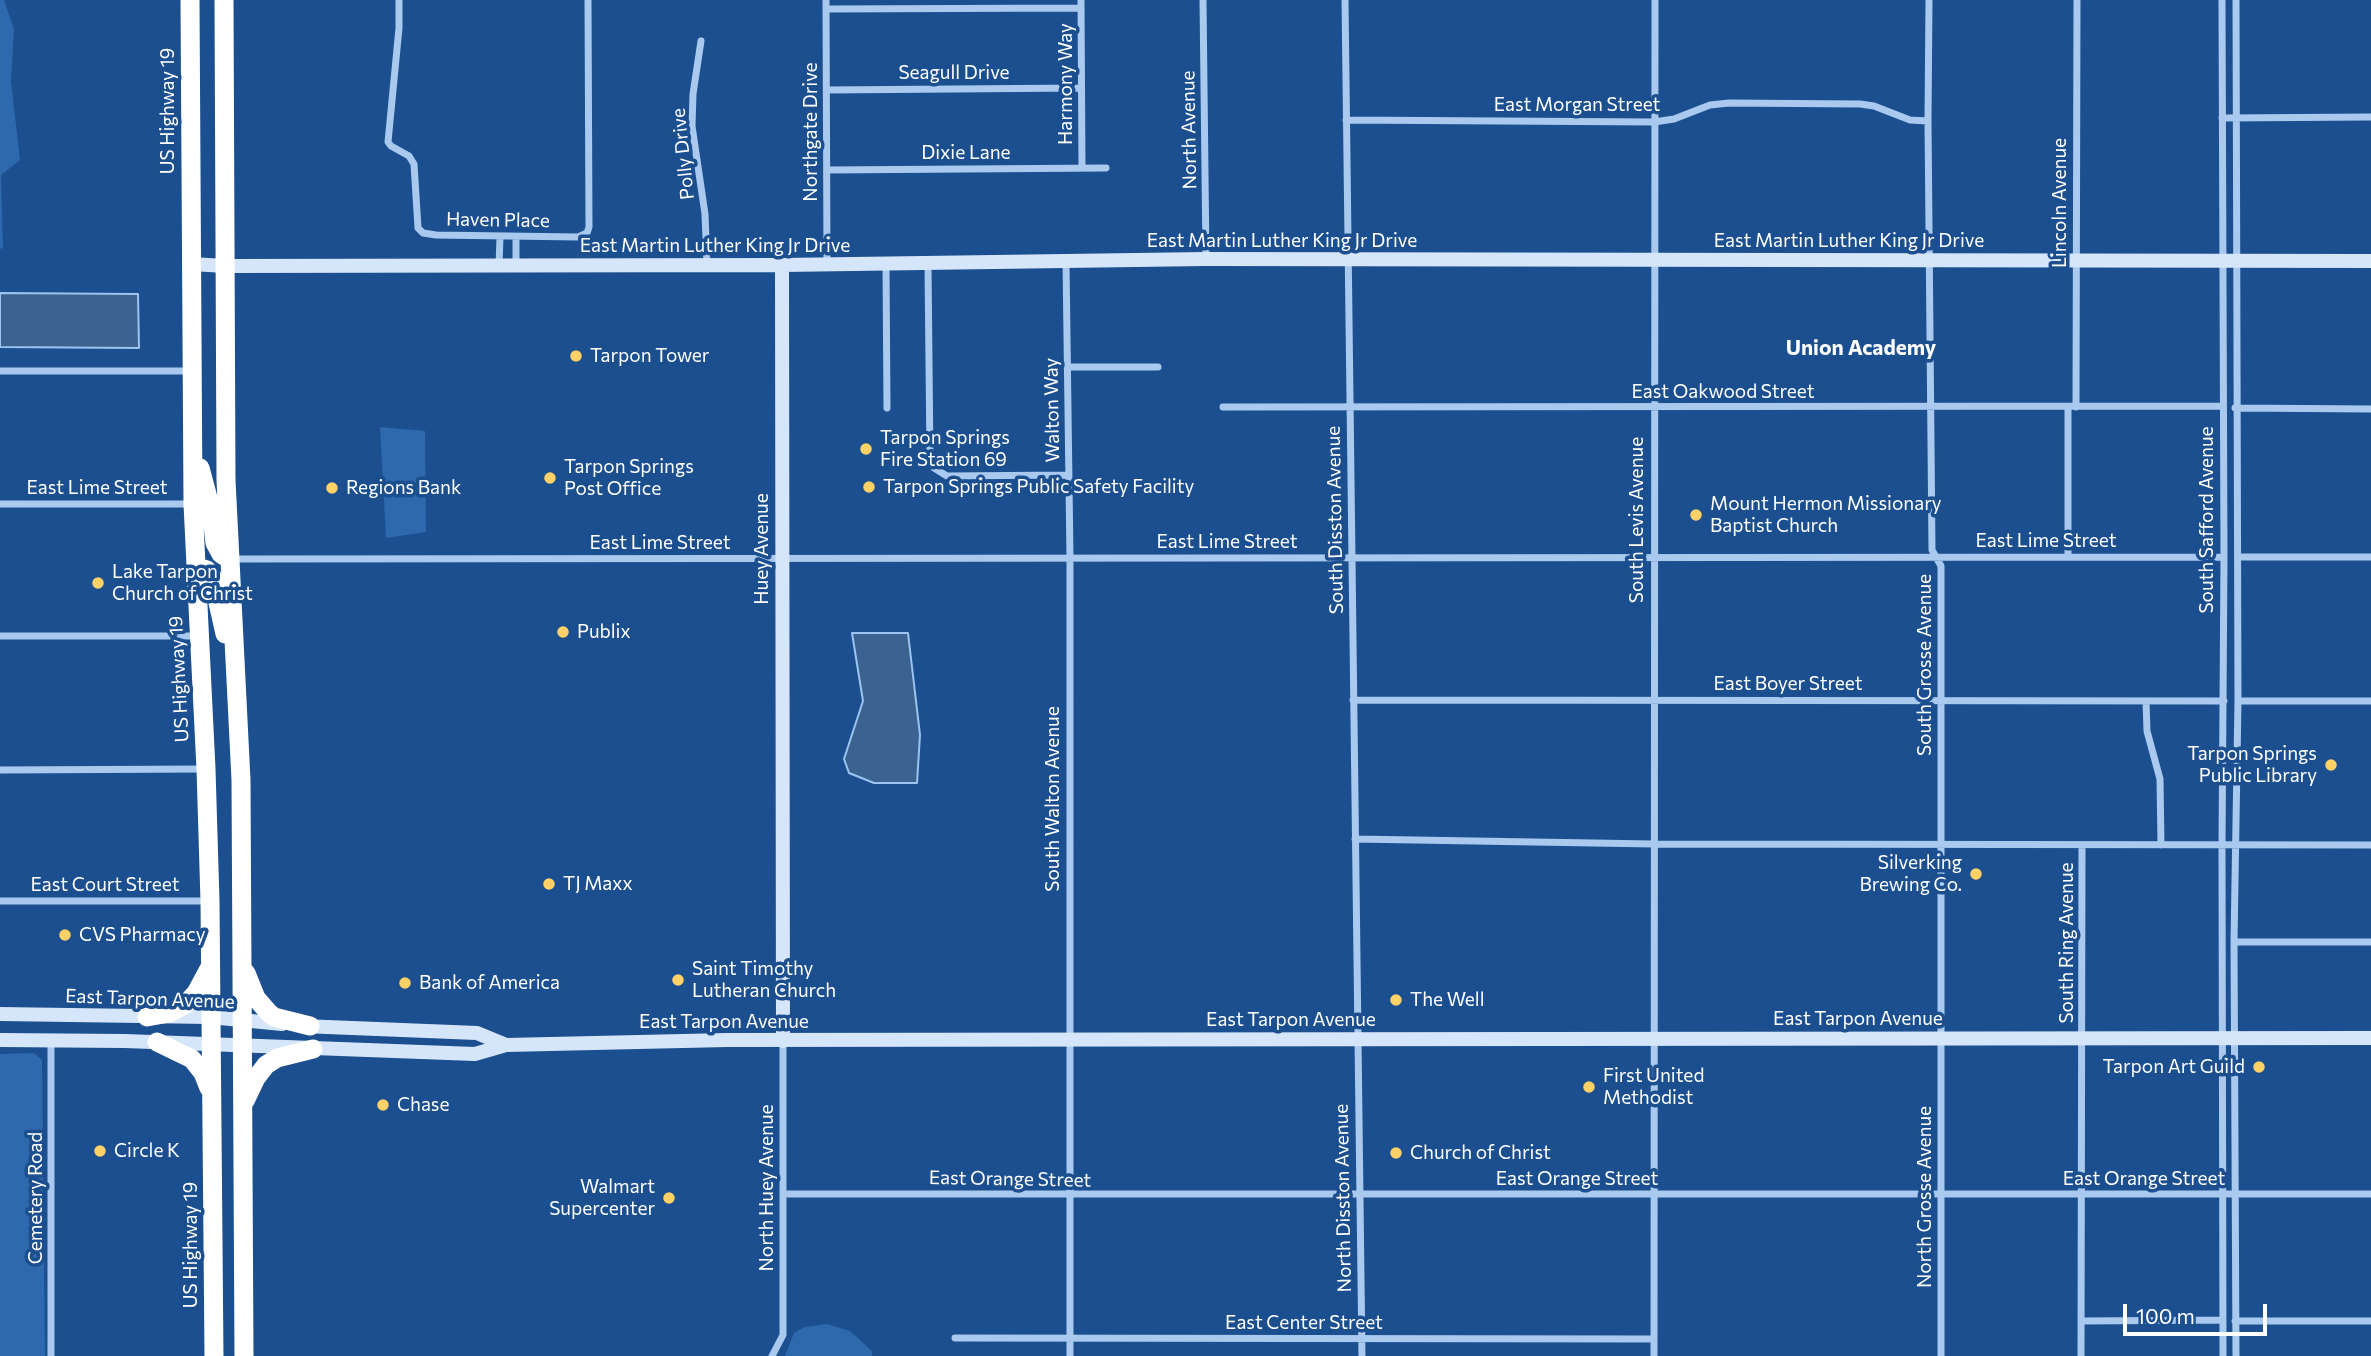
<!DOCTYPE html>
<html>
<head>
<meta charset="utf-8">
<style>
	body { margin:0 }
	#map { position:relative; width:2371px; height:1356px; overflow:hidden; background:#1b4f8f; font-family:Commissioner,sans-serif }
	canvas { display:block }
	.scale { position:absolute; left:2123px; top:1304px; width:144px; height:32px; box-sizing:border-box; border:4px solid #fff; border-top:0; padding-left:9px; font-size:21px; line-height:24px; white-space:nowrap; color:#fff; -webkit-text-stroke:5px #1b4f8f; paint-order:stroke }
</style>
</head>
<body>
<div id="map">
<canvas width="2371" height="1356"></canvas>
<div class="scale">100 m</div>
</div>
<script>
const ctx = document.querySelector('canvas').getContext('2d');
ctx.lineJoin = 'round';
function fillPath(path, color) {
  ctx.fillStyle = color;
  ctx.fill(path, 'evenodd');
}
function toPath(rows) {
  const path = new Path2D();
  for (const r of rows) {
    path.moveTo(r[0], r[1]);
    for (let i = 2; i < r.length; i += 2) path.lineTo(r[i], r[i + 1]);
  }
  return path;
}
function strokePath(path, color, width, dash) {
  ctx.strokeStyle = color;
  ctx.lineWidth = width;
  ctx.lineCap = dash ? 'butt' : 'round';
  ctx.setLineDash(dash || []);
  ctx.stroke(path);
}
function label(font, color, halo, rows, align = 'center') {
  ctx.font = font + ' Commissioner,sans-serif';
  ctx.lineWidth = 7;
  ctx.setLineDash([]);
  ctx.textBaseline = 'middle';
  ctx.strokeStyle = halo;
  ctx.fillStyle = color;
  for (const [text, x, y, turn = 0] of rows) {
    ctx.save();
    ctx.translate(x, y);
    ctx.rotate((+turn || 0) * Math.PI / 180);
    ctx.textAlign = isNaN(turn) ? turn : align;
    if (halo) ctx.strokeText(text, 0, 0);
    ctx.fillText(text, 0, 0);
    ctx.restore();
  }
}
fillPath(toPath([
	[0,0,4,0,14,29,11,81,20,160,1,175,3,248,0,249],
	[380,427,425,431,426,532,386,538],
	[34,1053,42,1060,45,1356,0,1356,0,1054],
	[827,1324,850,1331,872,1351,872,1356,785,1356,794,1333,805,1327]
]), '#2e69ad');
const water = toPath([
	[0,293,138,294,139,348,0,347,0,293],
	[852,633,908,633,920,735,917,783,874,783,849,773,844,759,863,701,852,633]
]);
fillPath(water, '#3c6290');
strokePath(water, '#9cc4f0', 2);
strokePath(toPath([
	[399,0,399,28,388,142,391,146,409,156,414,164,418,228,423,233,436,235,578,237,587,233,589,227,588,0],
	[826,0,827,264],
	[1081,0,1082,168],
	[1203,0,1206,259],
	[1345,0,1362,1356],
	[1929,0,1928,121,1932,550,1941,566,1941,1356],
	[2222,0,2224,557,2222,846,2223,1356],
	[826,9,1081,8],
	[701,41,693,94,692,126,705,214,707,265],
	[827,90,1081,88],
	[2222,118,2371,117],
	[1346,120,1654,122,1674,119,1710,105,1729,103,1860,104,1874,106,1910,120,1928,121],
	[827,170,1106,168],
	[1066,262,1070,558,1070,1356],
	[886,264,887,408],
	[928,264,930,460,934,468,947,476,1068,475],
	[516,265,516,237],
	[499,266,500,237],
	[1067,367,1158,367],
	[0,371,191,371],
	[1223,407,2222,406],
	[2068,407,2068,557],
	[2076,407,2077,0],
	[2235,408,2371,409],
	[0,504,193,504],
	[2238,557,2371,557],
	[230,559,2224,557],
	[0,636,198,636],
	[1353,700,2224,701],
	[2146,701,2147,731,2160,779,2161,845],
	[2238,701,2371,701],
	[0,770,205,769],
	[1355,839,1653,844,2371,845],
	[0,901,209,901],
	[2234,942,2371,942],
	[51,1041,51,1356],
	[783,1194,2371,1194],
	[2082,1321,2223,1320],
	[2235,1321,2371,1321],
	[955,1338,1654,1339],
	[772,1356,783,1335,783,1041],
	[1654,1356,1655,0],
	[2081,1356,2082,846],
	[2236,1356,2234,942,2238,701,2236,0]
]), '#a9c9ee', 7);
strokePath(toPath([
	[192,264,225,266,782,265,1206,259,2371,261],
	[782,265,783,1041],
	[0,1014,210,1017,282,1024],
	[302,1026,477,1033,506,1045],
	[0,1040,125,1041,475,1054,506,1045,727,1040,2371,1038]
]), '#d6e6fa', 14);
strokePath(toPath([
	[190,0,193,504,206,769,210,901,214,1356],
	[224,0,226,480,241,780,244,1356],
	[200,468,211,509,215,543,221,554,229,559],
	[196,567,207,570,212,576,225,634],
	[246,973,256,998,269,1013,274,1017,310,1026],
	[147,1017,169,1013,186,1004,196,993,210,967],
	[157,1042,192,1059,203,1073,209,1088],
	[245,1101,256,1078,266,1065,277,1058,313,1049]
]), '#fff', 19);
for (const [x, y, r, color] of [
	[576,356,7,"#ffd166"],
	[866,449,7,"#ffd166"],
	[550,478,7,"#ffd166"],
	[869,487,7,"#ffd166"],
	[332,488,7,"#ffd166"],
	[1696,515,7,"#ffd166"],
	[98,583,7,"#ffd166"],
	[563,632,7,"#ffd166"],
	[2331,765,7,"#ffd166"],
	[1976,874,7,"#ffd166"],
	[549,884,7,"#ffd166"],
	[65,935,7,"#ffd166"],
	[678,980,7,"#ffd166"],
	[405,983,7,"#ffd166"],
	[1396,1000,7,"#ffd166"],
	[2259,1067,7,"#ffd166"],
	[1589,1087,7,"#ffd166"],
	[383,1105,7,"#ffd166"],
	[100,1151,7,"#ffd166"],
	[1396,1153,7,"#ffd166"],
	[669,1198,7,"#ffd166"]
]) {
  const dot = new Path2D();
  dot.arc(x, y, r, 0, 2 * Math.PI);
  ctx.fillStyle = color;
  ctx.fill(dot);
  strokePath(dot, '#1b4f8f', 2.5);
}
label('19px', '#fff', '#1b4f8f', [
	["Seagull Drive",954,73],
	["Harmony Way",1066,84,-90],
	["East Morgan Street",1577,105],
	["US Highway 19",168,111,-90],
	["North Avenue",1189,130,-91],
	["Northgate Drive",811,132,-90],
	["Dixie Lane",966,153],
	["Polly Drive",683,154,-96],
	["Lincoln Avenue",2060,203,-90],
	["Haven Place",498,220,1],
	["East Martin Luther King Jr Drive",1282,241],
	["East Martin Luther King Jr Drive",1849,241],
	["East Martin Luther King Jr Drive",715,246],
	["East Oakwood Street",1723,392],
	["Walton Way",1052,410,-91],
	["East Lime Street",97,488],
	["South Disston Avenue",1335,520,-91],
	["South Levis Avenue",1637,520,-90],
	["South Safford Avenue",2207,520,-90],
	["East Lime Street",2046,541],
	["East Lime Street",1227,542],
	["East Lime Street",660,543],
	["Huey Avenue",762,549,-90],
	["South Grosse Avenue",1925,665,-90],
	["US Highway 19",179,679,-93],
	["East Boyer Street",1788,684],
	["South Walton Avenue",1053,799,-90],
	["East Court Street",105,885],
	["South Ring Avenue",2067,943,-90],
	["East Tarpon Avenue",150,999,2],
	["East Tarpon Avenue",1858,1019],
	["East Tarpon Avenue",1291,1020],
	["East Tarpon Avenue",724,1022],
	["East Orange Street",1010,1179,1],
	["East Orange Street",1577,1179],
	["East Orange Street",2144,1179],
	["North Huey Avenue",767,1188,-90],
	["North Grosse Avenue",1925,1197,-90],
	["Cemetery Road",36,1198,-90],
	["North Disston Avenue",1343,1198,-91],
	["US Highway 19",191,1245,-90],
	["East Center Street",1304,1323]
]);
label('19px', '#fff', '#1b4f8f', [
	["Tarpon Tower",590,356],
	["Tarpon Springs",880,438],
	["Fire Station 69",880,460],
	["Tarpon Springs",564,467],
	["Post Office",564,489],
	["Tarpon Springs Public Safety Facility",883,487],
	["Regions Bank",346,488],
	["Mount Hermon Missionary",1710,504],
	["Baptist Church",1710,526],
	["Lake Tarpon",112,572],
	["Church of Christ",112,594],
	["Publix",577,632],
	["Tarpon Springs",2317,754,"right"],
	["Public Library",2317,776,"right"],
	["Silverking",1962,863,"right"],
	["Brewing Co.",1962,885,"right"],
	["TJ Maxx",563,884],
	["CVS Pharmacy",79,935],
	["Saint Timothy",692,969],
	["Lutheran Church",692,991],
	["Bank of America",419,983],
	["The Well",1410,1000],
	["Tarpon Art Guild",2245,1067,"right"],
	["First United",1603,1076],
	["Methodist",1603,1098],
	["Chase",397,1105],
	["Circle K",114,1151],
	["Church of Christ",1410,1153],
	["Walmart",655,1187,"right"],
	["Supercenter",655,1209,"right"]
], 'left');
label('bold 21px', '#fff', '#1b4f8f', [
	["Union Academy",1861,348]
]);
</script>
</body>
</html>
